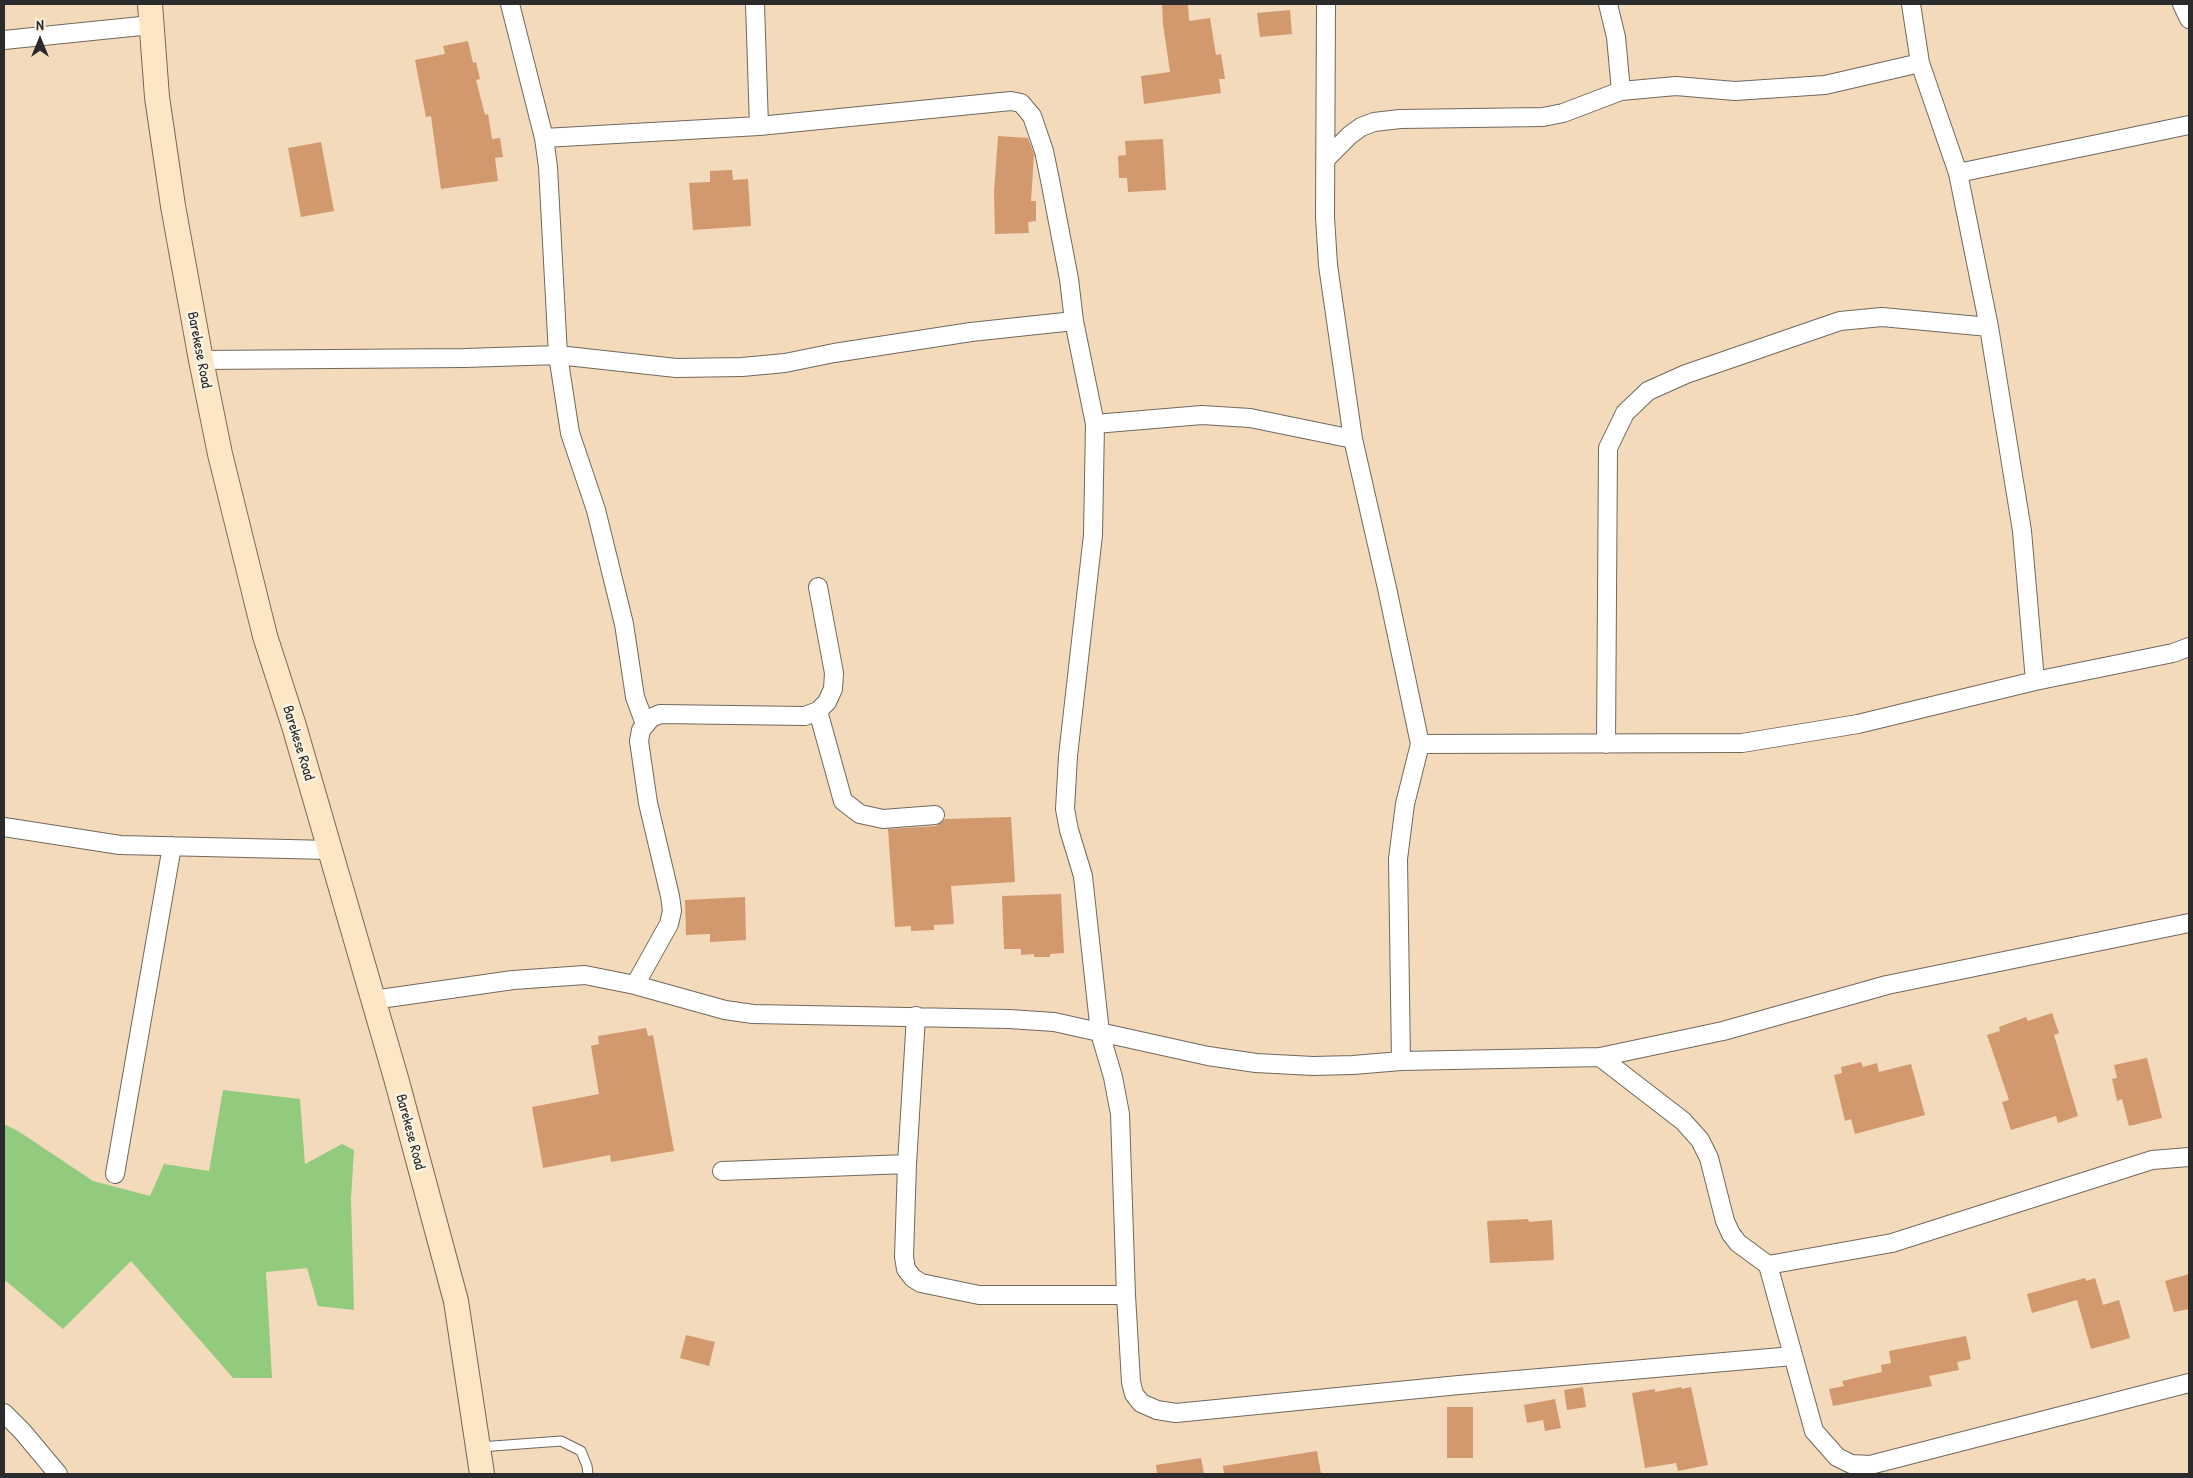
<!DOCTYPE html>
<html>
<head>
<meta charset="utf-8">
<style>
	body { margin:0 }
	#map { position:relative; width:2193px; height:1478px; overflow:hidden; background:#f2dabb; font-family:"Patrick Hand",sans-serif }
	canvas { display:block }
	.frame { position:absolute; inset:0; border:5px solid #2b2b2b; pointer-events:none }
	.north { position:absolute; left:15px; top:15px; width:50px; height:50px; -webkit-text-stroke:4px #fcf5e5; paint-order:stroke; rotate:0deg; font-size:14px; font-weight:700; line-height:20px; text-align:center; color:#2b2b2b }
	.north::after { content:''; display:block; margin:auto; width:18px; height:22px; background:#2b2b2b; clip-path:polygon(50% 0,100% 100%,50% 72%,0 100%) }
</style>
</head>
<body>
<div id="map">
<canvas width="2193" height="1478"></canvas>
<div class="frame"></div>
<div class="north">N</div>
</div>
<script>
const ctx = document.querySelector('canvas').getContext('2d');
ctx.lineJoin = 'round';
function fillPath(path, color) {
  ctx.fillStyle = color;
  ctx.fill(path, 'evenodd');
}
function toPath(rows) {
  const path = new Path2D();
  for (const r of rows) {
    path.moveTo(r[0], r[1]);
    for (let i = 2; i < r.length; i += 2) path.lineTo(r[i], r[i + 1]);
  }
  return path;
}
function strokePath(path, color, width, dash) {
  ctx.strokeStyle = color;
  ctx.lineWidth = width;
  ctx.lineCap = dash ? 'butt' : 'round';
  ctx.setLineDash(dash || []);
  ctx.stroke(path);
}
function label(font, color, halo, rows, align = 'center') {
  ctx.font = font + ' "Patrick Hand",sans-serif';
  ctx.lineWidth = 5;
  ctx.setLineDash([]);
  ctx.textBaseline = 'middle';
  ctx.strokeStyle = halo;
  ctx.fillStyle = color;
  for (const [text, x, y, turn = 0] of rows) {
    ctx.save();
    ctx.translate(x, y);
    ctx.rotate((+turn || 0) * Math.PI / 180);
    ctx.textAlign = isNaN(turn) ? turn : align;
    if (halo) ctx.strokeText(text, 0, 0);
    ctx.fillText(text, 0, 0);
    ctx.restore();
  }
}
fillPath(toPath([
	[223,1090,300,1099,305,1164,342,1144,354,1150,351,1199,354,1310,318,1306,307,1268,266,1272,272,1378,233,1378,131,1261,63,1329,6,1281,4,1282,4,1124,18,1131,93,1181,150,1196,164,1164,209,1171]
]), '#93cb7e');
fillPath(toPath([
	[1162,4,1188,4,1189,21,1210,18,1216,55,1221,54,1225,79,1219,79,1221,93,1144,104,1141,76,1170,72,1163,24],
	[1290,10,1292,34,1260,37,1257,13],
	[468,41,473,63,476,62,480,79,476,80,485,115,488,114,492,139,500,138,503,157,495,158,498,181,441,189,431,116,426,117,415,60,445,54,443,46],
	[998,136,1028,138,1034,154,1031,201,1036,201,1036,221,1028,222,1029,233,995,234,994,192],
	[1163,139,1166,190,1128,192,1127,178,1119,178,1118,156,1126,155,1125,141],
	[321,142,334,211,301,217,288,148],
	[732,170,733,180,748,179,751,226,693,230,689,183,710,182,710,171],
	[1011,817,1015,882,951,886,954,924,934,925,934,930,911,931,911,926,895,927,888,829,936,826,945,819],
	[1061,894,1064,953,1050,954,1050,957,1034,957,1034,954,1021,955,1021,949,1004,949,1002,896],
	[745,897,746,940,710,942,710,934,686,935,685,900],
	[2052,1013,2059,1033,2054,1035,2078,1116,2058,1123,2056,1116,2011,1130,2002,1102,2009,1100,1987,1035,2000,1031,1999,1027,2026,1017,2028,1021],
	[646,1028,648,1036,653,1035,674,1151,611,1162,610,1155,543,1168,532,1107,599,1094,591,1046,599,1044,598,1036],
	[2147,1058,2162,1118,2129,1126,2122,1099,2117,1101,2112,1079,2117,1078,2114,1065],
	[1861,1062,1863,1067,1877,1063,1879,1072,1911,1064,1925,1115,1855,1134,1851,1119,1845,1121,1834,1075,1842,1073,1841,1067],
	[1528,1219,1529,1222,1552,1220,1554,1260,1490,1263,1487,1221],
	[2189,1274,2189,1309,2174,1312,2165,1281],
	[2085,1278,2086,1281,2095,1278,2103,1305,2119,1300,2130,1338,2091,1349,2077,1300,2032,1313,2027,1294],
	[686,1335,715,1342,709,1366,680,1358],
	[1966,1336,1971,1359,1957,1362,1959,1370,1929,1376,1932,1386,1833,1406,1829,1389,1844,1386,1842,1381,1882,1372,1881,1365,1891,1363,1889,1351],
	[1583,1387,1586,1407,1567,1410,1564,1390],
	[1681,1387,1682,1389,1691,1387,1708,1465,1678,1471,1676,1463,1645,1468,1632,1393,1655,1389,1655,1392],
	[1555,1399,1561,1428,1545,1431,1543,1420,1527,1423,1524,1405],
	[1447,1407,1473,1407,1473,1458,1447,1458],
	[1317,1451,1321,1474,1224,1474,1223,1466],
	[1201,1458,1204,1474,1157,1474,1156,1465]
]), '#d2986e');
const service = toPath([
	[480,1447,561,1441,581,1451,587,1466,588,1474]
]);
const minor = toPath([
	[510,4,544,138,548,167,558,355,570,433,596,510,624,624,635,697,645,724],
	[755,4,759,126],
	[1326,4,1325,217,1328,265,1353,439,1387,588,1420,744],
	[1608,4,1616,37,1621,91],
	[1911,4,1920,63,1958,173,1989,327,2022,531,2035,681],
	[2182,4,2189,19],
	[4,40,151,25],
	[544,138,759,126,1011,101,1021,103,1032,116,1044,151,1050,180,1069,279,1074,321,1095,424,1093,535,1068,756,1065,809,1069,830,1083,876,1100,1033,1113,1077,1120,1114,1126,1295,1131,1382,1134,1394,1141,1403,1157,1410,1176,1413,1459,1385,1793,1356],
	[1327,158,1350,135,1361,127,1374,122,1400,119,1543,117,1563,113,1621,91,1676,86,1735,91,1825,85,1920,63],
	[1958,173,2189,125],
	[201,360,465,358,558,355,676,368,742,367,785,363,834,353,971,332,1074,321],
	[1095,424,1202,415,1250,418,1353,439],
	[818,711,843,801,860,814,883,819,935,815],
	[1606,744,1608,448,1625,413,1648,391,1686,374,1840,321,1882,317,1989,327],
	[4,827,120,845,330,850],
	[635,985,669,924,672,911,670,896,648,803,639,741,641,730,651,718,660,714,805,716,818,711,827,702,833,689,834,673,818,587],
	[373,1000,513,980,585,975,635,985,725,1010,753,1014,1009,1019,1054,1022,1208,1056,1256,1063,1313,1066,1353,1065,1401,1061,1600,1057,1723,1031,1887,985,2189,923],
	[916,1016,907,1164,904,1257,906,1269,913,1278,921,1283,979,1295,1126,1295],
	[1600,1057,1683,1121,1700,1140,1709,1158,1725,1221,1731,1234,1738,1243,1768,1265],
	[1401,1061,1398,859,1405,804,1420,744,1742,743,1858,724,2035,681,2173,653,2189,647],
	[2189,1157,2152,1160,1892,1243,1768,1265,1814,1431,1837,1457,1851,1464,1870,1465,2189,1383],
	[722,1171,907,1164],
	[115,1174,172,846],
	[4,1413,22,1431,58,1474]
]);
const secondary = toPath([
	[150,4,157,97,173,206,201,360,220,454,265,636,294,726,396,1078,456,1301,482,1474]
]);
strokePath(service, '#71685d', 11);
strokePath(minor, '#71685d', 20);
strokePath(secondary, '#71685d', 26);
strokePath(service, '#fff', 9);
strokePath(minor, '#fff', 18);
strokePath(secondary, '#fce6c4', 24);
label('15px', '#2b2b2b', '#fcf5e5', [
	["Barekese Road",199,350,79],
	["Barekese Road",298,743,73],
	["Barekese Road",410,1132,75]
]);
</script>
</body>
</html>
